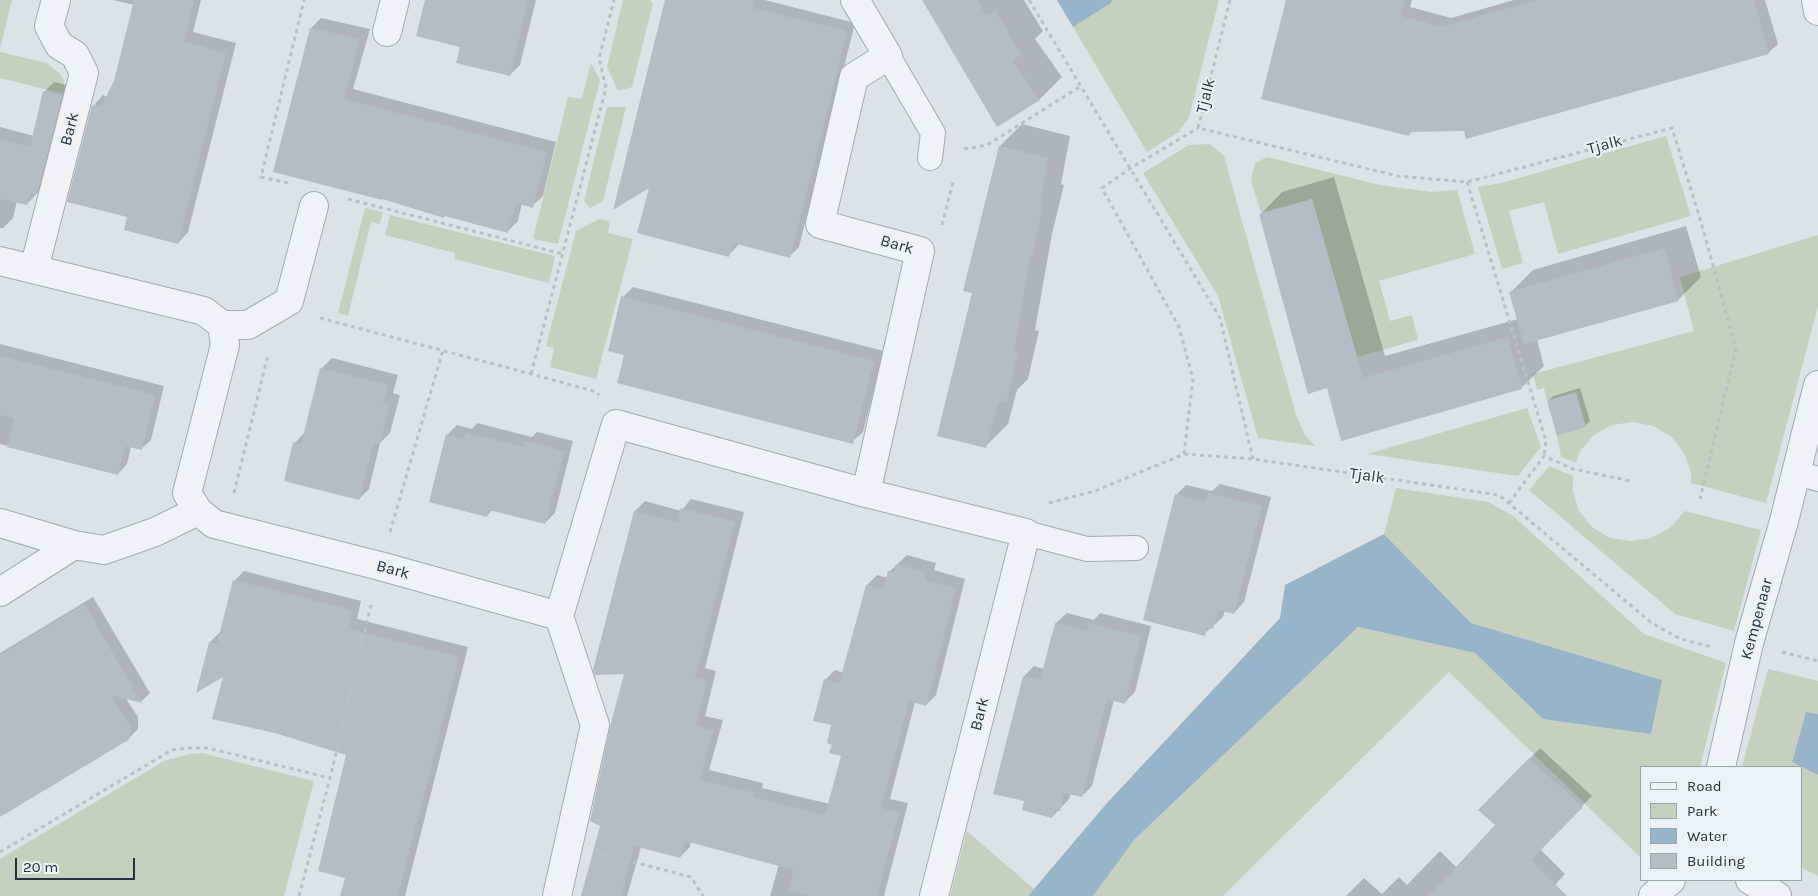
<!DOCTYPE html>
<html>
<head>
<meta charset="utf-8">
<style>
	body { margin:0 }
	#map { position:relative; width:1818px; height:896px; overflow:hidden; background:#dde2e7; font-family:Karla,sans-serif }
	canvas { display:block }
	.legend { position:absolute; left:1640px; top:766px; width:162px; height:115px; box-sizing:border-box; background:#ecf1f5; border:1px solid #9da5ac; margin:0; padding:6px 9px; list-style:none; font-size:15px; color:#27323e }
	.legend li { display:flex; align-items:center; gap:10px; height:25px }
	.legend b { width:25px; border:1px solid #9da5ac }
	.scale { position:absolute; left:15px; top:858px; width:120px; height:22px; box-sizing:border-box; border:2px solid #27323e; border-top:0; padding-left:6px; font-size:15px; line-height:18px; white-space:nowrap; color:#27323e; -webkit-text-stroke:4px #ecf1f5; paint-order:stroke }
</style>
</head>
<body>
<div id="map">
<canvas width="1818" height="896"></canvas>
<ul class="legend">
<li><b style="height:6px;background:#f0f2f5"></b>Road</li>
<li><b style="height:14px;background:#c5d1be"></b>Park</li>
<li><b style="height:14px;background:#98b4c8"></b>Water</li>
<li><b style="height:14px;background:#b4bcc4"></b>Building</li>
</ul>
<div class="scale">20 m</div>
</div>
<script>
const ctx = document.querySelector('canvas').getContext('2d');
ctx.lineJoin = 'round';
function fillPath(path, color) {
  ctx.fillStyle = color;
  ctx.fill(path, 'evenodd');
}
function toPath(rows) {
  const path = new Path2D();
  for (const r of rows) {
    path.moveTo(r[0], r[1]);
    for (let i = 2; i < r.length; i += 2) path.lineTo(r[i], r[i + 1]);
  }
  return path;
}
function strokePath(path, color, width, dash) {
  ctx.strokeStyle = color;
  ctx.lineWidth = width;
  ctx.lineCap = dash ? 'butt' : 'round';
  ctx.setLineDash(dash || []);
  ctx.stroke(path);
}
function label(font, color, halo, rows, align = 'center') {
  ctx.font = font + ' Karla,sans-serif';
  ctx.lineWidth = 4;
  ctx.setLineDash([]);
  ctx.textBaseline = 'middle';
  ctx.strokeStyle = halo;
  ctx.fillStyle = color;
  for (const [text, x, y, turn = 0] of rows) {
    ctx.save();
    ctx.translate(x, y);
    ctx.rotate((+turn || 0) * Math.PI / 180);
    ctx.textAlign = isNaN(turn) ? turn : align;
    if (halo) ctx.strokeText(text, 0, 0);
    ctx.fillText(text, 0, 0);
    ctx.restore();
  }
}
fillPath(toPath([
	[0,0,12,0,0,49],
	[623,0,650,0,653,3,632,87,618,91,607,67],
	[1112,0,1219,0,1189,117,1179,132,1147,152,1073,27,1111,3],
	[0,52,47,63,61,75,64,81,65,94,0,78],
	[591,63,600,80,558,244,533,239,568,97,582,99],
	[607,107,626,107,603,201,590,208,584,201],
	[1666,136,1691,216,1558,254,1544,202,1509,211,1523,263,1502,269,1478,187,1505,182],
	[1210,144,1224,156,1296,415,1305,435,1315,446,1258,438,1218,296,1143,173,1189,145],
	[1267,157,1380,185,1431,192,1457,190,1475,254,1379,281,1390,321,1412,315,1418,340,1357,357,1312,199,1261,213,1251,180,1255,163],
	[365,208,383,212,380,224,371,222,348,316,338,313],
	[390,215,555,256,549,283,454,259,455,253,385,235],
	[599,219,610,221,608,233,633,239,596,379,550,367,554,348,546,346,576,231],
	[1818,235,1818,306,1766,503,1691,483,1691,472,1684,453,1671,436,1653,426,1633,422,1612,425,1594,435,1580,451,1576,463,1561,457,1557,436,1585,427,1576,393,1547,401,1544,388,1537,390,1533,374,1694,331,1680,277],
	[1527,408,1541,447,1518,476,1367,454],
	[1549,466,1573,476,1573,491,1579,511,1592,527,1610,538,1631,541,1651,538,1670,528,1685,511,1761,530,1734,631,1675,614,1529,490],
	[1396,488,1488,502,1513,516,1644,634,1726,663,1700,767,1642,767,1642,859,1449,672,1223,896,1093,896,1135,839,1358,627,1475,653,1544,719,1662,680,1471,623,1384,534],
	[1768,669,1818,681,1818,714,1806,712,1792,762,1818,775,1818,876,1802,868,1802,767,1742,767],
	[202,753,314,781,284,896,0,896,0,859,164,761,189,754],
	[967,831,1034,889,1028,896,950,896]
]), '#c5d1be');
fillPath(toPath([
	[1057,0,1112,0,1111,3,1073,27],
	[1384,534,1471,623,1662,680,1651,734,1543,719,1475,653,1358,627,1135,839,1093,896,1028,896,1107,803,1280,618,1285,585],
	[1806,712,1818,714,1818,775,1792,762]
]), '#98b4c8');
fillPath(toPath([
	[113,0,201,0,193,32,236,43,188,232,178,243,129,216,93,106,103,95,107,97,115,82,134,5],
	[426,0,536,0,520,65,510,75,461,47],
	[667,0,765,0,855,23,799,247,790,256,739,244,729,255,651,185],
	[923,0,1024,0,1043,31,1035,39,1062,77,1040,99,997,125],
	[1287,0,1412,0,1410,7,1451,18,1514,0,1765,0,1778,44,1768,53,1465,130,1413,130,1409,135],
	[321,18,370,29,353,89,556,142,543,196,532,206,522,203,518,221,508,231,383,197,274,171,311,28],
	[54,82,71,86,47,183,27,204,17,201,13,218,3,228,0,228,0,127,34,136,44,92],
	[1022,124,1070,136,1061,184,1064,185,1052,234,1035,330,1039,331,1028,379,1017,390,1008,424,985,447,974,292,1000,146],
	[1334,177,1385,356,1518,319,1511,292,1533,270,1686,226,1701,277,1678,300,1537,340,1544,366,1521,388,1327,387,1260,215,1282,192],
	[633,287,884,351,863,432,852,442,625,355,623,297],
	[0,344,164,386,151,440,141,449,131,447,127,464,118,474,0,444],
	[332,358,398,375,393,393,400,395,390,433,380,443,369,489,359,499,295,443,305,432,322,368],
	[1580,388,1590,421,1585,426,1548,401,1553,396],
	[477,423,532,437,537,432,573,441,555,513,545,523,493,509,487,516,447,435,457,425,472,429],
	[1220,484,1271,497,1244,602,1234,613,1225,610,1223,617,1204,634,1176,495,1186,485,1212,491],
	[691,499,744,512,705,668,716,671,705,716,723,720,709,770,763,783,762,788,830,804,843,756,833,744,833,724,825,680,835,670,844,673,867,585,877,575,888,578,890,571,907,555,936,563,934,570,965,579,936,695,926,705,915,702,890,799,908,803,884,896,770,896,779,864,691,841,690,847,680,857,641,847,627,896,583,896,601,826,626,673,635,511,645,501,681,511],
	[244,571,361,601,357,619,468,647,405,896,348,896,347,877,347,754,225,675,198,690,210,642,220,632,234,581],
	[93,597,150,693,142,701,125,697,138,717,138,729,129,738,0,807,0,653],
	[1067,613,1094,620,1100,613,1151,626,1135,692,1125,702,1114,700,1092,786,1082,796,1071,793,1069,799,1052,817,1025,801,1024,676,1034,666,1044,669,1056,623],
	[1540,748,1592,796,1540,849,1565,874,1545,896,1346,896,1364,878,1382,894,1399,877,1407,885,1440,851,1457,868,1496,825,1480,810]
]), '#0003');
fillPath(toPath([
	[134,0,194,0,184,42,226,53,178,244,124,230,127,217,67,202,92,105,101,107,114,81],
	[425,0,528,0,510,76,456,63,460,47,416,36],
	[665,0,755,0,753,8,847,31,790,258,733,243,729,257,637,233,649,188,613,210],
	[922,0,977,0,986,16,995,10,1021,55,1012,60,1040,100,997,127],
	[1286,0,1405,0,1401,16,1441,27,1538,0,1754,0,1769,54,1466,139,1464,131,1410,132,1409,136,1261,99],
	[310,28,360,39,344,99,547,152,533,208,516,203,508,233,445,216,444,218,382,199,382,200,273,172],
	[43,91,62,96,37,194,30,192,27,205,0,199,0,139,30,147],
	[999,146,1048,158,1040,207,1043,207,1032,256,1030,256,1014,352,1018,353,1006,403,999,401,986,448,937,436,972,293,963,291],
	[1312,199,1363,378,1508,337,1522,389,1341,441,1327,388,1308,394,1259,214],
	[1664,248,1679,301,1524,344,1509,292],
	[621,296,874,361,853,444,617,383,624,355,608,351],
	[0,356,155,395,142,450,125,446,118,475,7,447,14,418,0,415],
	[320,368,388,385,383,403,390,405,380,444,374,441,359,500,284,481,293,442,301,444],
	[1576,392,1586,427,1557,436,1547,401],
	[466,433,524,447,525,441,564,451,545,524,489,510,487,517,429,502,446,434,464,439],
	[1208,493,1262,506,1234,614,1218,610,1213,629,1207,628,1205,636,1143,620,1175,494,1206,502],
	[680,508,735,522,695,678,707,681,696,726,713,730,700,780,754,793,753,797,825,815,841,756,829,753,832,745,827,743,831,725,813,721,824,679,839,684,866,585,883,590,888,571,893,572,896,564,926,573,925,580,956,588,926,706,909,701,881,808,899,813,877,896,811,896,788,890,794,870,685,841,680,858,634,846,621,896,581,896,600,826,590,821,610,727,624,674,595,675,593,670,634,511,677,522],
	[233,580,352,610,348,629,459,657,398,896,340,896,345,878,318,871,346,755,275,733,212,719,223,677,196,693,209,642,217,644],
	[84,604,142,703,110,695,130,726,130,739,0,817,0,655],
	[1055,623,1087,631,1089,623,1141,636,1125,704,1107,699,1082,797,1064,793,1060,811,1055,810,1052,818,1022,810,1024,801,993,794,1023,676,1040,680],
	[1529,758,1583,807,1531,860,1567,896,1429,896,1495,825,1478,810]
]), '#b4bcc4');
const service = toPath([
	[888,56,933,133,930,158],
	[1796,473,1818,479],
	[1026,533,1087,549,1136,548]
]);
const minor = toPath([
	[855,0,888,56,854,77,820,224,920,251,866,493],
	[1816,0,1818,11],
	[387,32,395,0],
	[0,261,204,311,222,325,225,345,187,493,198,511],
	[34,269,84,73,75,55,59,45,49,26,56,0],
	[222,325,248,325,289,301,314,206],
	[0,523,74,545,104,550,155,532,198,511,214,524,380,566,559,616],
	[0,592,74,545],
	[1721,767,1749,643,1784,521,1818,385],
	[1750,880,1777,896],
	[557,896,595,725,559,616,616,424,866,493,1026,533,934,896],
	[1653,896,1671,880]
]);
strokePath(service, '#a3aab1', 26);
strokePath(minor, '#a3aab1', 30);
strokePath(toPath([
	[1029,0,1220,318,1253,459],
	[1230,0,1198,128,1398,176,1467,182,1672,128,1701,222,1736,349,1700,499],
	[964,149,987,145,1081,86],
	[1467,182,1546,441,1544,456],
	[288,183,261,177,304,0],
	[348,199,563,254],
	[942,225,953,182],
	[320,318,531,374,597,392,599,395],
	[531,374,606,88,599,58,614,0],
	[1184,454,1193,379,1179,327,1102,188,1131,168,1198,128],
	[234,493,268,355],
	[1049,503,1095,491,1184,454,1253,459,1499,495,1653,624,1681,639,1712,647],
	[1509,503,1544,456,1573,469,1631,481],
	[390,532,443,350],
	[1782,652,1818,661],
	[0,852,172,750,189,748,208,748,330,778],
	[602,854,691,877,703,896],
	[299,896,330,778,372,601]
]), '#bcc0c5', 3, [4, 4]);
strokePath(service, '#f0f2f5', 24);
strokePath(minor, '#f0f2f5', 28);
label('16px', '#27323e', '#ecf1f5', [
	["Tjalk",1206,96,-76],
	["Bark",70,129,-76],
	["Tjalk",1605,145,-15],
	["Bark",897,245,16],
	["Tjalk",1367,476,8],
	["Bark",393,570,15],
	["Kempenaar",1757,619,-75],
	["Bark",980,714,-76]
]);
</script>
</body>
</html>
